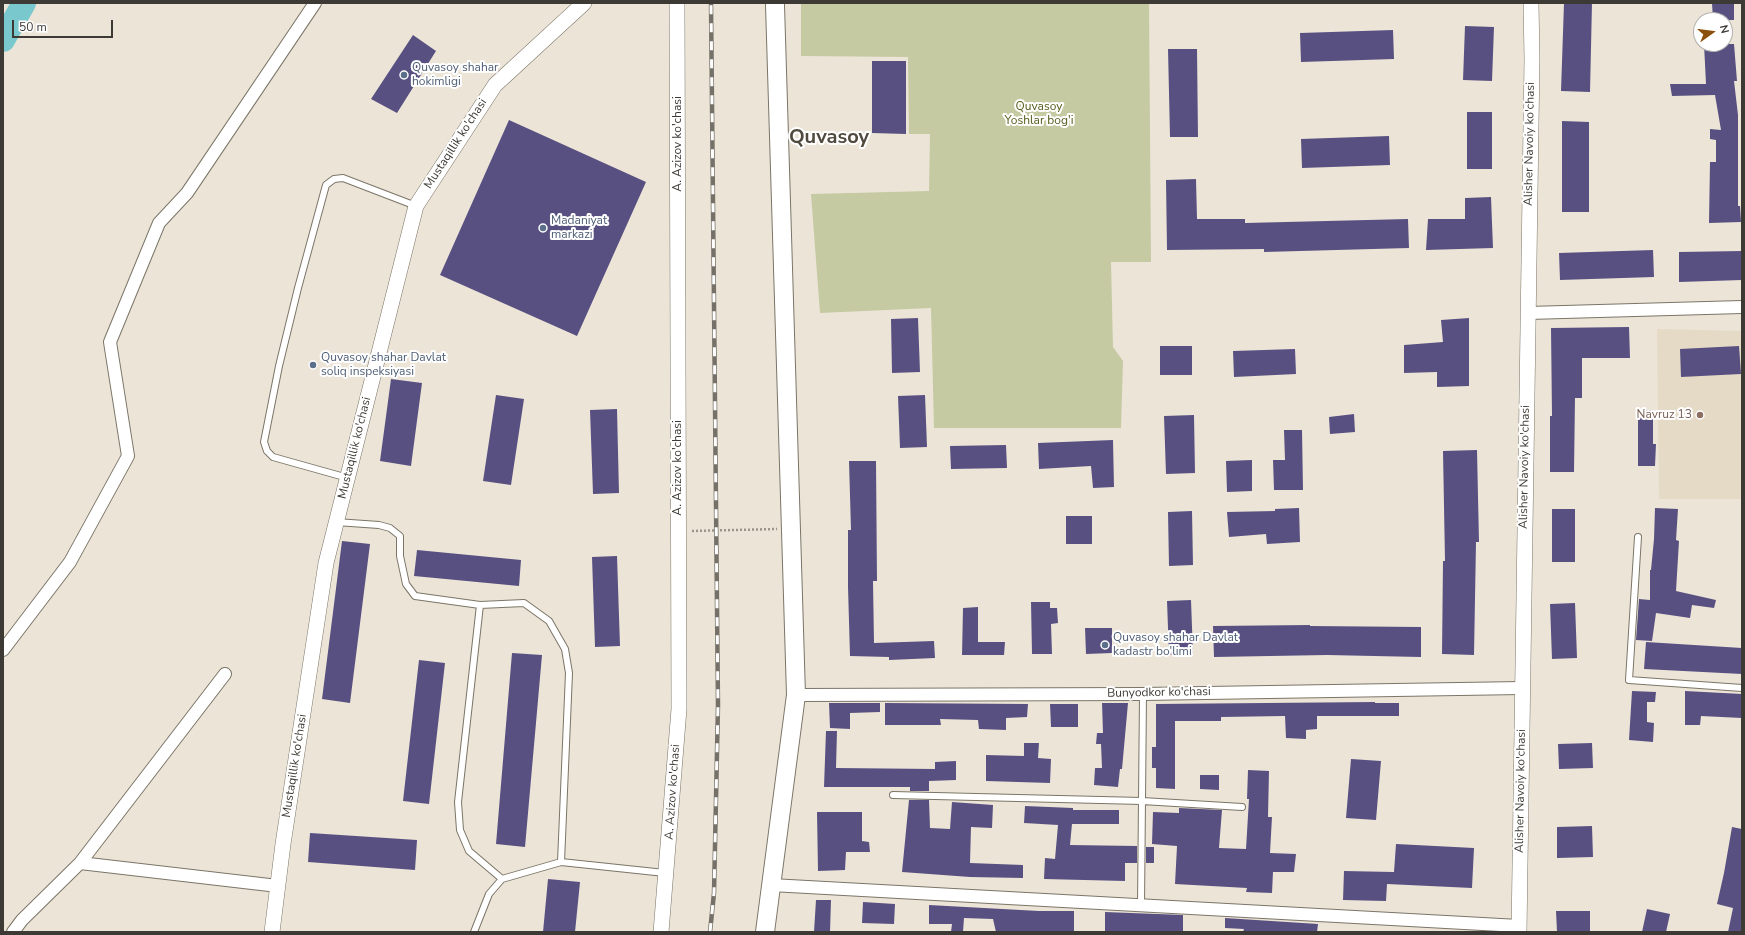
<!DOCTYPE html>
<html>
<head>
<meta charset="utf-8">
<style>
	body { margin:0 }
	#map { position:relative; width:1745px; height:935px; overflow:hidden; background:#ece5d7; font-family:"Nunito Sans",sans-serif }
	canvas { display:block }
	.frame { position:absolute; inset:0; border:4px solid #3d3a35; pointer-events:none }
	.north { position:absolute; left:1693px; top:12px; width:40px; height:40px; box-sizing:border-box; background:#fff; border:1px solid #b1b0ae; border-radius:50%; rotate:76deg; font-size:11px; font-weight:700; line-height:16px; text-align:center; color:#3d3a35 }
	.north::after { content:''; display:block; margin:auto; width:14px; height:18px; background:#8c500e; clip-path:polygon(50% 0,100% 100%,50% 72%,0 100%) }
	.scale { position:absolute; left:12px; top:20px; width:101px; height:18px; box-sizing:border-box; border:2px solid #3d3a35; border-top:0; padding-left:5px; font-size:12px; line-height:14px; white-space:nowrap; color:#3d3a35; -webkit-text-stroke:3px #fff; paint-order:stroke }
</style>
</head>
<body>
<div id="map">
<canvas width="1745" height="935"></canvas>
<div class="frame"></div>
<div class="north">N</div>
<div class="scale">50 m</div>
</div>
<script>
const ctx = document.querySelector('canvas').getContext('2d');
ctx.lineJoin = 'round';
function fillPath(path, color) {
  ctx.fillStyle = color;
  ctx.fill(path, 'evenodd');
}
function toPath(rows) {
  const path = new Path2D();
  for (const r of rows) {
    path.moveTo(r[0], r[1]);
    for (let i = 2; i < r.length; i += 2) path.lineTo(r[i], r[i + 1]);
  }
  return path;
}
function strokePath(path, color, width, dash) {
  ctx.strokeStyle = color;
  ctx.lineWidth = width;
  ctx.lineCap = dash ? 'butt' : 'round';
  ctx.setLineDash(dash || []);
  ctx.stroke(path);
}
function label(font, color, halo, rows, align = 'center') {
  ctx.font = font + ' "Nunito Sans",sans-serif';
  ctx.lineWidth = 4;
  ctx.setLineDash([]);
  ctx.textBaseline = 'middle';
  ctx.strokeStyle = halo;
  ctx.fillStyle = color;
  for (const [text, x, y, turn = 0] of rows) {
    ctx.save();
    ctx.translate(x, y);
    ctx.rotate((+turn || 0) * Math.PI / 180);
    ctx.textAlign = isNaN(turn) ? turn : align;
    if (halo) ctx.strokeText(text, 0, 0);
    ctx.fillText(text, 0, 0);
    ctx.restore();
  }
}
fillPath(toPath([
	[1657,329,1742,331,1742,499,1659,499]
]), '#e4dac5');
fillPath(toPath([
	[801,3,1149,3,1151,262,1111,262,1113,347,1123,361,1121,428,934,428,931,308,820,313,811,194,929,191,930,134,909,134,908,57,801,56]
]), '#c5caa3');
strokePath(toPath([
	[3,40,24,3]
]), '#78c8ce', 24);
fillPath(toPath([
	[1564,3,1592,3,1590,92,1561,91],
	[1712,3,1734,3,1734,20,1713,20],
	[1465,26,1494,27,1492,81,1463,80],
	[1393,30,1394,59,1301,62,1300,33],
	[413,35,436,51,397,113,371,99],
	[1704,44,1734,44,1737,81,1734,81,1738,115,1738,206,1740,206,1741,222,1709,223,1710,162,1716,162,1716,140,1710,139,1710,129,1721,130,1715,95,1672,96,1670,84,1706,84],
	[1168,49,1197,49,1198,137,1170,137],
	[872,61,906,61,906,134,872,133],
	[1467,112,1492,112,1492,169,1467,169],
	[509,120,646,182,577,336,440,275],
	[1562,121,1589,122,1589,212,1562,212],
	[1389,136,1390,165,1302,168,1301,139],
	[1196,179,1197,219,1245,219,1245,223,1408,219,1409,248,1264,252,1264,249,1167,250,1166,180],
	[1491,197,1493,248,1426,250,1428,219,1465,219,1465,198],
	[1653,250,1654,277,1560,280,1559,253],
	[1742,251,1742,280,1679,282,1679,252],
	[918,318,920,372,892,373,891,319],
	[1469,318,1469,386,1437,387,1437,372,1404,373,1404,345,1443,342,1441,320],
	[1629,327,1630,358,1582,358,1582,398,1575,398,1574,472,1550,472,1550,416,1552,416,1551,328],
	[1160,346,1192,346,1192,375,1160,375],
	[1739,346,1741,374,1681,377,1680,349],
	[1295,349,1296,374,1234,377,1233,351],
	[391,379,422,383,411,466,380,461],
	[496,395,524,399,511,485,483,481],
	[925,395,927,447,900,448,898,396],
	[617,409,619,493,593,494,590,410],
	[1638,410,1653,410,1653,444,1656,444,1655,466,1638,466],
	[1354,414,1355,432,1330,434,1329,417],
	[1194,415,1195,473,1166,474,1164,416],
	[1284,430,1302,430,1303,490,1274,490,1273,460,1285,460],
	[1113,440,1114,487,1093,488,1091,466,1039,469,1038,443],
	[1006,445,1007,468,951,469,950,446],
	[1477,450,1479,542,1476,542,1474,655,1442,654,1443,561,1445,561,1443,451],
	[1252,460,1252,491,1227,492,1226,461],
	[849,461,876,461,877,581,873,581,874,643,934,641,935,658,889,660,889,657,850,656,848,587,848,530,851,530],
	[1299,508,1300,542,1267,544,1266,534,1229,537,1227,512,1275,511,1275,509],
	[1655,508,1678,509,1676,540,1679,541,1676,591,1716,600,1714,608,1692,605,1690,618,1656,613,1652,641,1636,640,1639,599,1650,600,1650,570,1651,570,1654,539],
	[1552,509,1575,509,1575,562,1552,562],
	[1192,511,1193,565,1169,566,1168,512],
	[1066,516,1092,516,1092,544,1066,544],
	[342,541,370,544,350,703,322,699],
	[417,550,521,560,519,586,414,576],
	[617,556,620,646,595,647,592,557],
	[1191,600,1193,654,1169,655,1167,601],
	[1031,602,1050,602,1050,608,1057,608,1058,623,1051,624,1052,654,1032,654],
	[1575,603,1577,658,1552,659,1550,604],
	[978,607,978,642,1005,642,1004,655,962,655,963,608],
	[1310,625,1310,626,1421,627,1421,657,1327,655,1214,657,1213,626],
	[1085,628,1112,628,1112,653,1086,654],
	[1646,642,1742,648,1742,674,1644,669],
	[512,653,542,655,525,847,496,844],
	[419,660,445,663,429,804,403,801],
	[1632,691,1656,692,1655,702,1647,702,1647,722,1654,723,1653,742,1629,740],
	[1685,691,1742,694,1742,718,1701,716,1700,725,1685,725],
	[1375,702,1375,703,1399,703,1399,716,1317,716,1317,729,1306,730,1306,739,1286,738,1285,716,1221,717,1221,721,1175,721,1175,789,1156,788,1156,768,1152,768,1152,747,1156,747,1156,704],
	[829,703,880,703,880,712,850,713,850,729,830,728],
	[885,703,1028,704,1027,717,1006,718,1006,730,979,729,978,720,940,719,941,725,885,725],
	[1102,703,1128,703,1122,769,1120,769,1118,787,1094,785,1095,768,1102,768,1101,744,1096,744,1097,733,1103,733],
	[1050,704,1078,704,1078,727,1051,727],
	[826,731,837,731,836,768,935,769,935,762,956,761,956,780,929,781,929,791,910,791,910,787,824,787],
	[1024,743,1039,743,1038,758,1051,759,1050,783,986,781,986,755,1024,756],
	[1592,743,1593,768,1559,769,1558,744],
	[1351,759,1381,761,1376,820,1346,818],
	[1248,770,1269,771,1268,817,1272,817,1270,853,1296,854,1294,872,1273,872,1272,893,1246,892,1247,888,1175,884,1177,846,1152,844,1153,812,1179,813,1179,808,1222,810,1219,848,1246,849,1249,799,1247,799],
	[1200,775,1219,775,1219,790,1200,789],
	[909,800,929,800,930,828,950,829,952,802,993,805,992,828,971,827,970,863,1023,865,1023,878,970,877,902,872],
	[1025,806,1073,808,1073,810,1119,810,1119,824,1072,824,1070,845,1137,846,1137,863,1125,863,1125,881,1044,879,1045,858,1055,859,1058,825,1024,823],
	[817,812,862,812,862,841,869,842,870,852,846,852,845,870,818,871],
	[1592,826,1593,857,1557,858,1557,827],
	[1732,827,1742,829,1742,932,1728,932,1733,908,1717,904,1724,873],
	[310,833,417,840,415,870,308,862],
	[1396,844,1474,848,1472,888,1387,884,1386,901,1343,900,1344,871,1394,872],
	[1146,847,1154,847,1154,863,1146,863],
	[548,879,580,882,575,932,543,932],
	[816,900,831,900,830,932,814,932],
	[863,902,895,904,894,924,862,923],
	[929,905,1039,911,1074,911,1074,932,996,932,993,919,964,918,963,932,951,932,952,924,929,924],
	[1647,909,1670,914,1666,932,1642,932],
	[1556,911,1590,911,1590,932,1557,932],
	[1105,912,1183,915,1183,931,1105,932],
	[1225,918,1318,924,1317,932,1253,931,1253,932,1243,932,1244,929,1225,928]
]), '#595082');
const service = toPath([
	[348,478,273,457,267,451,264,442,279,366,298,288,326,185,334,179,343,178,416,206],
	[336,522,379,525,390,528,400,536,400,556,406,584,415,596,480,605,524,603,549,621,565,649,569,673,561,862],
	[1638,537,1629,680,1742,688],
	[480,605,458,802,460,830,469,851,502,879],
	[893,795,1142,801,1242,807],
	[1141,905,1143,694],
	[474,932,489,894,502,879,561,862,665,873]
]);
const minor = toPath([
	[1528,313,1742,307],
	[3,650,70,562,128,456,110,342,159,223,187,193,315,3],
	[796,695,1143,694,1522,688],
	[80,863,278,886],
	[771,885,1519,926],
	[13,932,22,920,80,863,225,674]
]);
const tertiary = toPath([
	[272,932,283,844,326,563,416,206,495,85,584,3],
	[661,932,679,709,677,3],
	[1519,932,1532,59,1531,3]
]);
const primary = toPath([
	[765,932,796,695,775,5]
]);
strokePath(service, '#7b7568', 8);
strokePath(minor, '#7b7568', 14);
strokePath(tertiary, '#7b7568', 16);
strokePath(primary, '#7b7568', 20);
strokePath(toPath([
	[692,531,777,529]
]), '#989389', 2.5, [2, 2]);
strokePath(service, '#fff', 6);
strokePath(minor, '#fff', 12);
strokePath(tertiary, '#fff', 15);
strokePath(primary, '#fff', 18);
const rail = toPath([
	[710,932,714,893,718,705,711,3]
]);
strokePath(rail, '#757169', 4.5);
strokePath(rail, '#fff', 3, [9]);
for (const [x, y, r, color] of [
	[404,75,4,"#5c6f8a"],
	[543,228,4,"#5c6f8a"],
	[313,365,4,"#5c6f8a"],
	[1700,415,4,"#8d6e63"],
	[1105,645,4,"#5c6f8a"]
]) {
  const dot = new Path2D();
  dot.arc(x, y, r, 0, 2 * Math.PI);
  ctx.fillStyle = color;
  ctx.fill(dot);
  strokePath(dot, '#fff', 1.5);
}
label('12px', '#4e5e75', '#fff', [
	["Quvasoy shahar",412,68],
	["hokimligi",412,82],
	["Madaniyat",551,221],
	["markazi",551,235],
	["Quvasoy shahar Davlat",321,358],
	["soliq inspeksiyasi",321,372],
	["Quvasoy shahar Davlat",1113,638],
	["kadastr bo'limi",1113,652]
], 'left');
label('12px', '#585c1b', '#fff', [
	["Quvasoy",1039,107],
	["Yoshlar bog'i",1039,121]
]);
label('12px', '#3d3a35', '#fff', [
	["Mustaqillik ko'chasi",456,144,-57],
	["A. Azizov ko'chasi",678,144,-90],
	["Alisher Navoiy ko'chasi",1530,144,-89],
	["Mustaqillik ko'chasi",355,448,-76],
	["Alisher Navoiy ko'chasi",1525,467,-89],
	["A. Azizov ko'chasi",678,468,-90],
	["Bunyodkor ko'chasi",1159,693,-1],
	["Mustaqillik ko'chasi",295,766,-81],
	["Alisher Navoiy ko'chasi",1521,791,-89],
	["A. Azizov ko'chasi",673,792,-86]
]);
label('12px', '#785e54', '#fff', [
	["Navruz 13",1692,415]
], 'right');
label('bold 20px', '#4f493e', '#fff', [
	["Quvasoy",829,138]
]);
</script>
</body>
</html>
